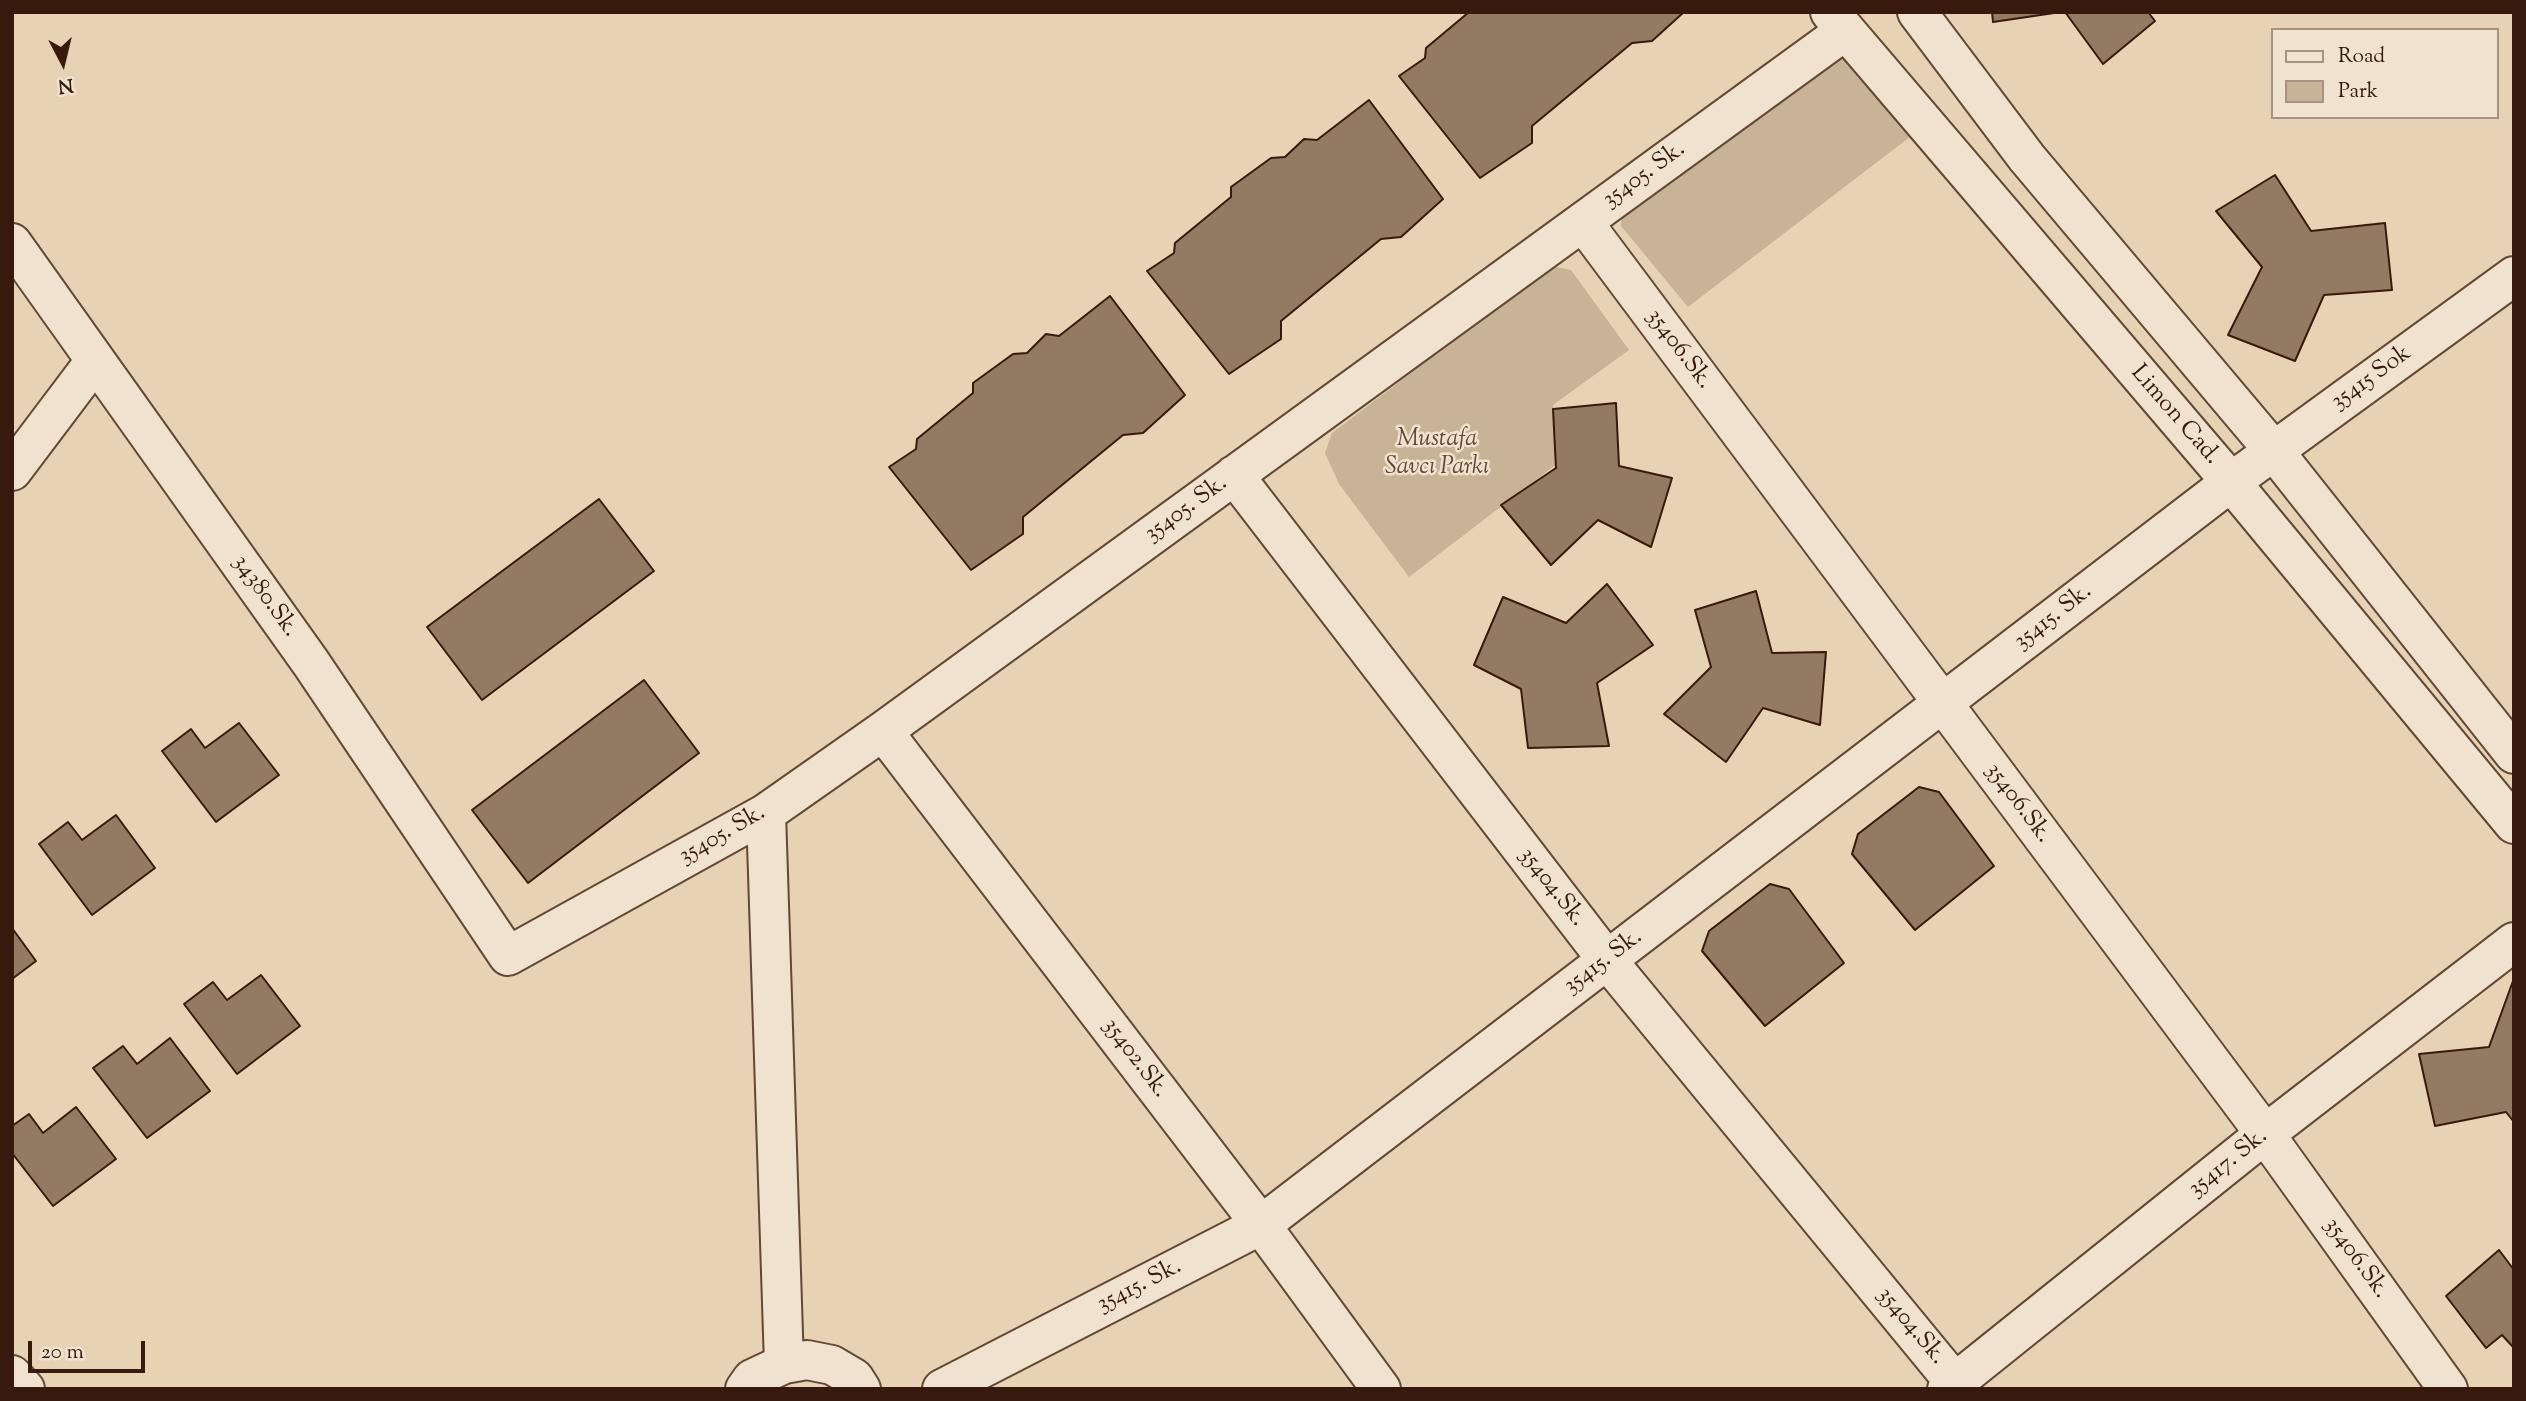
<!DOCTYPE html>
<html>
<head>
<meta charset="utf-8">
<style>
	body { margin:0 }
	#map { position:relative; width:2526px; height:1401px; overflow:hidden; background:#e7d2b3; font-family:"Sorts Mill Goudy",serif }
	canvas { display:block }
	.frame { position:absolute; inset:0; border:14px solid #371a0d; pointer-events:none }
	.legend { position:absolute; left:2271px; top:28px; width:228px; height:91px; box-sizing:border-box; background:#efe2ce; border:2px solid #a59281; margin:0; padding:9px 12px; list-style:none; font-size:21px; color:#371a0d }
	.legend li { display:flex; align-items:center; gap:14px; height:35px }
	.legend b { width:35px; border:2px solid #a59281 }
	.north { position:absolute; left:28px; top:28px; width:70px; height:70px; -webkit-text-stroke:5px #efe2ce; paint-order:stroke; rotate:173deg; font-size:19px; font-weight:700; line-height:28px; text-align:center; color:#371a0d }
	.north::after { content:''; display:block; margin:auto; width:24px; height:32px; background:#371a0d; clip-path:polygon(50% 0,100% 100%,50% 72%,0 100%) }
	.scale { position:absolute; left:28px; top:1341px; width:117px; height:32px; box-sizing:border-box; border:4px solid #371a0d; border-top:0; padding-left:9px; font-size:21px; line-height:24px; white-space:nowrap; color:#371a0d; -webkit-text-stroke:5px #efe2ce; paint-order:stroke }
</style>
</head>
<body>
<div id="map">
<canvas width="2526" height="1401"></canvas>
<div class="frame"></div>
<ul class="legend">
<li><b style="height:9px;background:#efe2ce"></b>Road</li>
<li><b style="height:19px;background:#c9b397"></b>Park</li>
</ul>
<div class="north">N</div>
<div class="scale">20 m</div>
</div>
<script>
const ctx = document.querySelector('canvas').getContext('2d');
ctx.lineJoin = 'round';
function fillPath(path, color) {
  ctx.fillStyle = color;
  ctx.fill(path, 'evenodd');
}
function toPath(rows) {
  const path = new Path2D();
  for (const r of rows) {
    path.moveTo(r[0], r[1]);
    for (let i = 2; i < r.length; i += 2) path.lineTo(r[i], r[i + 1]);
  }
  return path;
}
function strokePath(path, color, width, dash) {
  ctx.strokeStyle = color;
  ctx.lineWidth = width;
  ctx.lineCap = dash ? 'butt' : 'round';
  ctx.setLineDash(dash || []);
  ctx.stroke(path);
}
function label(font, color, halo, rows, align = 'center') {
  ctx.font = font + ' "Sorts Mill Goudy",serif';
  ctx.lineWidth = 5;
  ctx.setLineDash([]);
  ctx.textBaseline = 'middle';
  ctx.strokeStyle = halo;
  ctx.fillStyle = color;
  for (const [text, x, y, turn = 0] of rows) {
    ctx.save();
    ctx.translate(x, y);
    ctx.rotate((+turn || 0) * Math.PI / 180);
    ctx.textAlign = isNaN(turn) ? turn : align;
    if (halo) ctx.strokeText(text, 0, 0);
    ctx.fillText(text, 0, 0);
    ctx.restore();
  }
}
fillPath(toPath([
	[1845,50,1915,133,1688,307,1621,226,1623,202],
	[1552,266,1571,270,1629,350,1553,405,1562,460,1409,577,1339,484,1325,453,1332,433]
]), '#c9b397');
const building = toPath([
	[1469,12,1684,12,1652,41,1632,43,1532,126,1532,143,1480,178,1399,76,1425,58,1426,48,1469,12],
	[1992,12,2061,12,1993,22,1992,12],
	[2065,12,2148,12,2155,21,2103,64,2065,12],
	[1369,100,1443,199,1401,237,1381,239,1281,321,1281,339,1229,374,1147,271,1174,253,1175,243,1231,197,1231,187,1271,158,1285,157,1304,139,1317,140,1369,100],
	[2275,175,2311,231,2385,223,2392,290,2324,295,2295,361,2228,335,2262,267,2216,211,2275,175],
	[1110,296,1185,395,1143,433,1123,435,1023,517,1023,534,971,570,889,467,916,449,917,439,973,393,973,383,1013,354,1027,353,1046,334,1059,336,1110,296],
	[1616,403,1619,466,1672,478,1651,547,1598,520,1551,565,1501,505,1556,468,1553,409,1616,403],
	[599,499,654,571,482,700,427,627,599,499],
	[1607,584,1653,645,1597,683,1609,746,1528,748,1521,689,1474,665,1503,597,1566,623,1607,584],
	[1756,591,1772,653,1826,652,1820,725,1763,708,1726,762,1664,714,1711,667,1695,610,1756,591],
	[644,680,699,753,528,883,472,810,644,680],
	[239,723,279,775,216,822,162,751,191,729,205,748,239,723],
	[1919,787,1939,792,1994,866,1915,930,1852,854,1858,834,1919,787],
	[116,815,155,868,92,915,39,844,68,822,82,840,116,815],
	[1770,884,1789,889,1844,963,1765,1026,1702,951,1709,931,1770,884],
	[12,928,36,961,12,979,12,928],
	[261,975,300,1026,237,1074,184,1004,213,982,227,1000,261,975],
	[2513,981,2514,1122,2506,1112,2435,1126,2419,1054,2489,1047,2513,981],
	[170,1038,210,1091,147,1138,93,1068,123,1046,137,1064,170,1038],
	[76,1107,116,1159,53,1206,12,1153,12,1126,29,1114,43,1133,76,1107],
	[2499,1250,2514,1270,2514,1348,2502,1335,2486,1348,2446,1296,2499,1250]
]);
fillPath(building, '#937a63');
strokePath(building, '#371a0d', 2);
const minor = toPath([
	[1583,222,2265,1134,2448,1389],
	[12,243,311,663,508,956,766,813,883,731,1845,31],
	[12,471,95,361],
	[1234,475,1607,960,1960,1389],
	[883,731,1261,1225,1381,1389],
	[766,813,784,1364],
	[12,1375,25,1389],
	[942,1389,1261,1225,2231,482,2514,276],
	[1947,1389,2265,1134,2514,942]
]);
const tertiary = toPath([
	[1830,12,2231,482,2514,824],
	[1917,12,2027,158,2274,451,2514,754],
	[745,1389,752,1379,784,1364,807,1360,832,1365,854,1378,861,1389]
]);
strokePath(minor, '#634836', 42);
strokePath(tertiary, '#634836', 42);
strokePath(minor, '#efe2ce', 38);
strokePath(tertiary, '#efe2ce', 38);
label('24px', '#371a0d', '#efe2ce', [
	["35405. Sk.",1645,176,-36],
	["35406.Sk.",1678,350,53],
	["35415 Sok",2372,379,-36],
	["Limon Cad.",2174,416,49],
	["35405. Sk.",1187,510,-36],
	["34380.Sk.",264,597,54],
	["35415. Sk.",2054,618,-38],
	["35406.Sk.",2017,804,53],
	["35405. Sk.",723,836,-30],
	["35404.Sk.",1551,888,52],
	["35415. Sk.",1604,963,-37],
	["35402.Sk.",1134,1059,53],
	["35417. Sk.",2229,1164,-39],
	["35406.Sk.",2355,1259,54],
	["35415. Sk.",1140,1287,-27],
	["35404.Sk.",1910,1327,50]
]);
label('italic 24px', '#634836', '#efe2ce', [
	["Mustafa",1437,441],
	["Savcı Parkı",1437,469]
]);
</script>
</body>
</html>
